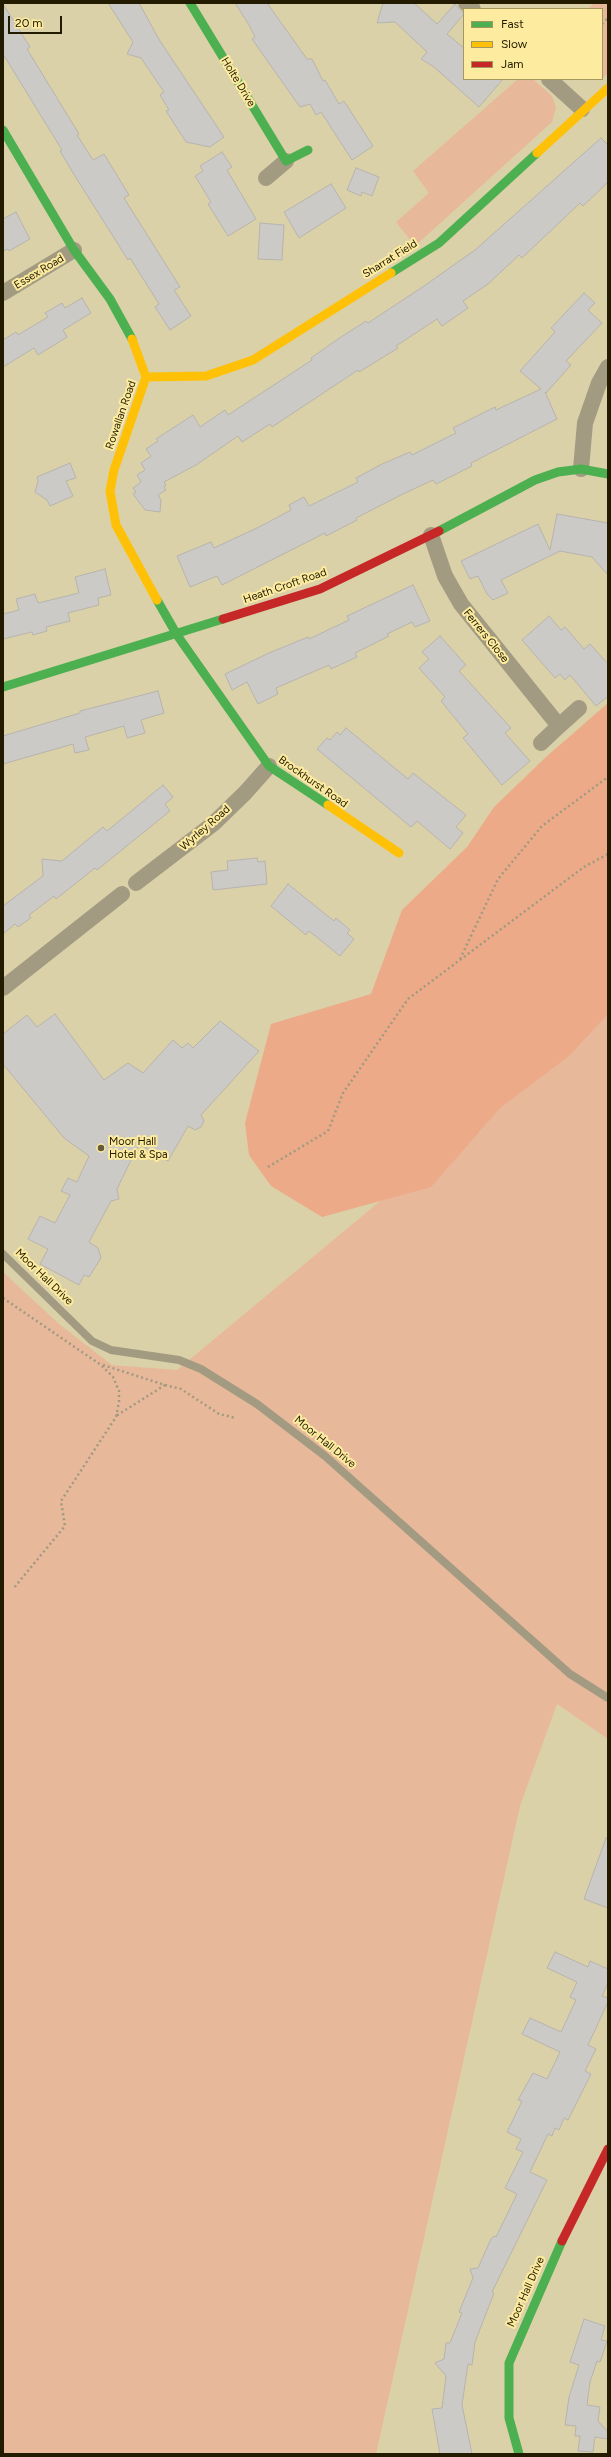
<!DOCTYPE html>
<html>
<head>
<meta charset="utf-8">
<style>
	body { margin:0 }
	#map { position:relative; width:611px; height:2457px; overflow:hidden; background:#dbd1a8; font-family:Figtree,sans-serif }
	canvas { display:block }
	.frame { position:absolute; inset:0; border:4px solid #221b00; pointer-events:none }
	.legend { position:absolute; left:463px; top:8px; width:140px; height:72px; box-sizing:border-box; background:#fdeb9f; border:1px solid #a5985f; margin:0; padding:5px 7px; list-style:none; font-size:12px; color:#221b00 }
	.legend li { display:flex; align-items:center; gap:8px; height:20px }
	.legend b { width:20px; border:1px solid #a5985f }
	.scale { position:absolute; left:8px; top:16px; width:54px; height:18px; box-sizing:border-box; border:2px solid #221b00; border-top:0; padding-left:5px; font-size:12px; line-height:14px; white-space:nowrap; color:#221b00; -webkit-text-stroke:3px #fdeb9f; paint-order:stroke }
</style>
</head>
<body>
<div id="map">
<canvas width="611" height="2457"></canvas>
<div class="frame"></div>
<ul class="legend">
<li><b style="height:5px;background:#4caf50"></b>Fast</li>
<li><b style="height:5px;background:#ffc107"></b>Slow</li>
<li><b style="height:5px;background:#c62828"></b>Jam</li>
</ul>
<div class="scale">20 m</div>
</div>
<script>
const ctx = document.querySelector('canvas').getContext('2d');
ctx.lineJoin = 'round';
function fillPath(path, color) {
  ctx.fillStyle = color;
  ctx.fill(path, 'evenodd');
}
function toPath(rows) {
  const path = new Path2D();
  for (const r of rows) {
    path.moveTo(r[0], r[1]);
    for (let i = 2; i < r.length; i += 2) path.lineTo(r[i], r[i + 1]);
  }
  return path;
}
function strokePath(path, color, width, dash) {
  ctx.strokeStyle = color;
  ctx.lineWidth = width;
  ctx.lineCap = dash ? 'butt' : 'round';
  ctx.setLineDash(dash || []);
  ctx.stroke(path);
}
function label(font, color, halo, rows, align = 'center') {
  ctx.font = font + ' Figtree,sans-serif';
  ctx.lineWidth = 4;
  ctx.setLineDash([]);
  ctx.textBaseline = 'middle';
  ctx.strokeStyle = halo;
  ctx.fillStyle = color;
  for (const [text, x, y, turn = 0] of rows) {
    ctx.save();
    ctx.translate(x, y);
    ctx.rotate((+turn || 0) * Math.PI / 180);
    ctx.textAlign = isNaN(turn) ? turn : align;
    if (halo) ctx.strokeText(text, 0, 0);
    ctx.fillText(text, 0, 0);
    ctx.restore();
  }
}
fillPath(toPath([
	[594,3,608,3,608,73,602,79,602,9,588,9],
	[518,79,533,79,552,96,556,107,552,122,415,246,396,222,429,193,413,171],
	[608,1004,608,1739,557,1704,520,1806,376,2454,3,2454,3,1272,59,1324,112,1365,177,1370,409,1177]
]), '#e8b89a');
fillPath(toPath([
	[608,703,608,1014,569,1056,500,1108,431,1187,322,1217,271,1186,249,1155,245,1123,271,1024,371,994,402,910,467,847,494,807,546,757]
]), '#ecaa88');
const building = toPath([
	[108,3,139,3,160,41,224,137,210,147,186,142,166,111,169,110,160,95,164,92,141,58,127,54,133,42,108,3],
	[235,3,267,3,307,59,312,59,323,81,325,80,339,104,344,101,373,146,352,160,321,112,316,115,310,104,300,107,252,39,255,37,249,25,235,3],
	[383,3,414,3,437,24,455,4,464,14,447,34,464,48,464,79,503,79,479,107,434,67,421,59,427,52,395,22,377,23,383,3],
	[3,4,30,47,27,49,79,134,77,135,93,160,104,154,129,195,124,198,180,287,174,290,191,316,170,330,155,307,159,304,130,258,128,260,73,173,60,151,62,150,3,54,3,4],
	[601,138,608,145,608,182,583,206,580,203,522,258,519,255,488,284,463,301,468,308,442,326,437,319,396,346,398,348,359,372,358,370,272,427,270,424,242,442,238,436,196,465,164,482,166,485,164,487,166,490,158,495,161,500,160,512,145,510,133,494,136,492,133,488,141,482,137,475,145,470,141,463,151,456,146,449,158,441,156,439,193,415,200,427,225,410,228,415,312,360,311,358,338,339,366,321,368,323,424,286,475,250,601,138],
	[222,152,232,167,227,170,256,219,228,236,208,204,211,202,195,176,203,171,200,166,222,152],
	[356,168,379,177,372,196,362,192,361,196,347,190,356,168],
	[331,184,346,208,299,238,284,212,331,184],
	[16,212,30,239,9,251,8,249,3,251,3,219,16,212],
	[260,223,284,225,282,260,258,259,260,223],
	[584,293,595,303,588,310,602,323,566,361,571,365,546,393,545,392,557,419,471,463,472,466,436,484,433,480,403,494,356,518,357,520,326,536,325,533,222,585,217,576,190,587,177,556,211,542,214,548,259,527,291,510,289,505,304,497,309,506,358,482,356,478,380,465,410,452,412,455,456,433,453,428,495,407,496,410,541,389,520,371,555,332,551,328,584,293],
	[82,298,91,313,63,330,67,337,38,355,34,348,3,367,3,340,16,332,18,335,48,317,45,313,62,303,65,308,82,298],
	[70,463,76,478,66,481,73,496,50,506,47,500,35,492,38,481,37,477,70,463],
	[557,514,608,523,608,575,592,557,560,551,501,580,508,593,493,600,487,594,478,576,470,579,461,561,538,524,550,550,557,514],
	[105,569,111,595,98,598,99,605,68,613,70,621,46,627,47,631,33,635,32,632,3,639,3,614,19,610,16,599,35,594,38,603,79,593,75,577,105,569],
	[413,585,430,621,415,627,412,622,387,634,389,636,355,653,357,657,331,669,329,665,276,688,278,694,258,704,247,682,232,690,225,674,269,653,308,637,309,639,349,620,347,616,413,585],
	[549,616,561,630,565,627,584,649,590,644,608,664,608,696,596,706,570,675,565,680,560,674,555,678,522,640,549,616],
	[440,636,466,665,459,671,511,728,505,733,530,761,502,785,463,738,468,734,441,701,445,697,419,668,429,659,422,652,440,636],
	[158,691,164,713,141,720,145,733,127,738,124,726,85,737,89,750,75,753,73,744,3,764,3,736,80,713,80,711,158,691],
	[346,728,408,779,413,773,466,815,456,827,463,833,450,849,417,821,411,827,317,749,327,738,330,740,337,732,340,735,346,728],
	[163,785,173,797,165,804,170,811,97,870,95,868,56,899,54,896,29,915,31,918,18,927,15,924,3,934,3,906,43,876,42,859,62,861,103,827,107,831,163,785],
	[257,858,258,862,265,861,267,884,213,890,211,872,228,870,227,861,257,858],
	[288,884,334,921,336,918,350,930,347,933,354,939,340,956,309,931,306,935,271,906,288,884],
	[55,1014,104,1080,128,1063,143,1073,173,1040,182,1048,188,1043,193,1048,220,1021,259,1051,201,1115,204,1121,201,1127,195,1130,188,1126,168,1161,139,1144,117,1189,119,1199,111,1201,89,1242,98,1248,101,1258,89,1277,84,1275,79,1285,40,1264,48,1249,28,1239,40,1216,55,1223,70,1195,61,1191,68,1178,77,1182,89,1156,64,1138,3,1064,3,1034,27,1015,37,1027,55,1014],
	[606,1838,608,1838,608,1908,584,1899,606,1838],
	[555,1952,588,1967,590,1961,608,1969,608,1983,602,1996,608,1998,608,2002,588,2045,596,2049,585,2071,591,2074,568,2120,564,2118,559,2130,555,2128,552,2136,548,2134,530,2172,547,2180,492,2292,494,2293,475,2342,472,2365,468,2364,462,2405,472,2454,440,2454,432,2409,442,2408,446,2376,435,2363,444,2359,446,2343,450,2343,462,2313,459,2312,473,2278,470,2269,478,2268,491,2239,494,2236,496,2237,517,2194,505,2188,523,2152,516,2149,521,2139,507,2132,522,2101,518,2100,533,2073,547,2079,560,2052,522,2034,530,2018,561,2032,576,2000,570,1997,577,1982,547,1968,555,1952],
	[584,2319,605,2326,601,2340,607,2341,600,2362,597,2361,590,2382,587,2405,600,2407,598,2421,608,2432,608,2439,595,2437,593,2452,578,2451,580,2436,575,2436,576,2426,565,2425,569,2397,579,2365,570,2362,584,2319]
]);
fillPath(building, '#cccac6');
strokePath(building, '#b6b3ae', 1);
strokePath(toPath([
	[602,24,608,18],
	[460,959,498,879,542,826,608,777],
	[268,1167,328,1131,343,1093,408,999,584,867,608,854],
	[3,1298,101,1365,113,1377,119,1391,119,1402,116,1417,61,1501,65,1526,13,1589],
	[103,1365,165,1385,116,1416],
	[165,1385,181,1389,219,1414,236,1418]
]), '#a09a81', 2.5, [2, 3]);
strokePath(toPath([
	[3,1254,92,1341,111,1350,179,1360,201,1369,257,1404,325,1456,570,1674,608,1698]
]), '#a29b82', 8);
strokePath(toPath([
	[466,3,473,9],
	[549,79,582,109],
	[266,178,286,161],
	[3,293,74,250],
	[581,469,585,423,599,383,608,367],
	[431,535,445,576,461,604,559,726,579,708],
	[541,743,559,726],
	[136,883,213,824,245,793,269,766],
	[3,988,122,894]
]), '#a29b82', 16);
strokePath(toPath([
	[190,3,286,161,308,150],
	[3,130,74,250,110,299,132,339],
	[391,273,439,243,537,153],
	[439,531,535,480,558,472,581,469,608,474],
	[157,600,177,635,269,766,328,805],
	[3,687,223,619],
	[519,2454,509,2418,509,2363,562,2241]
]), '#4caf50', 9);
strokePath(toPath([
	[537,153,608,88],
	[132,339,146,377,114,470,110,491,116,525,157,600],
	[146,377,206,376,253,360,391,273],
	[328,805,399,853]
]), '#ffc107', 9);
strokePath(toPath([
	[223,619,320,589,439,531],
	[562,2241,608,2149]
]), '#c62828', 9);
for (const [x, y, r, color] of [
	[101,1148,4,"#635b3b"]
]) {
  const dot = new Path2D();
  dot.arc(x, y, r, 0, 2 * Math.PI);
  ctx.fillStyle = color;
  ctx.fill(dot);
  strokePath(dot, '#fdeb9f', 1.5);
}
label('11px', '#221b00', '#fdeb9f', [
	["Holte Drive",238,82,59],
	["Sharrat Field",390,259,-32],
	["Essex Road",39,272,-31],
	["Rowallan Road",121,415,-71],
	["Heath Croft Road",285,586,-19],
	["Ferrers Close",486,636,51],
	["Brockhurst Road",313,782,35],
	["Wyrley Road",205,828,-41],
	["Moor Hall Drive",44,1277,44],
	["Moor Hall Drive",325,1442,39],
	["Moor Hall Drive",526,2292,-66]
]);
label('11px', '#221b00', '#fdeb9f', [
	["Moor Hall",109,1142],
	["Hotel & Spa",109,1155]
], 'left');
</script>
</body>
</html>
